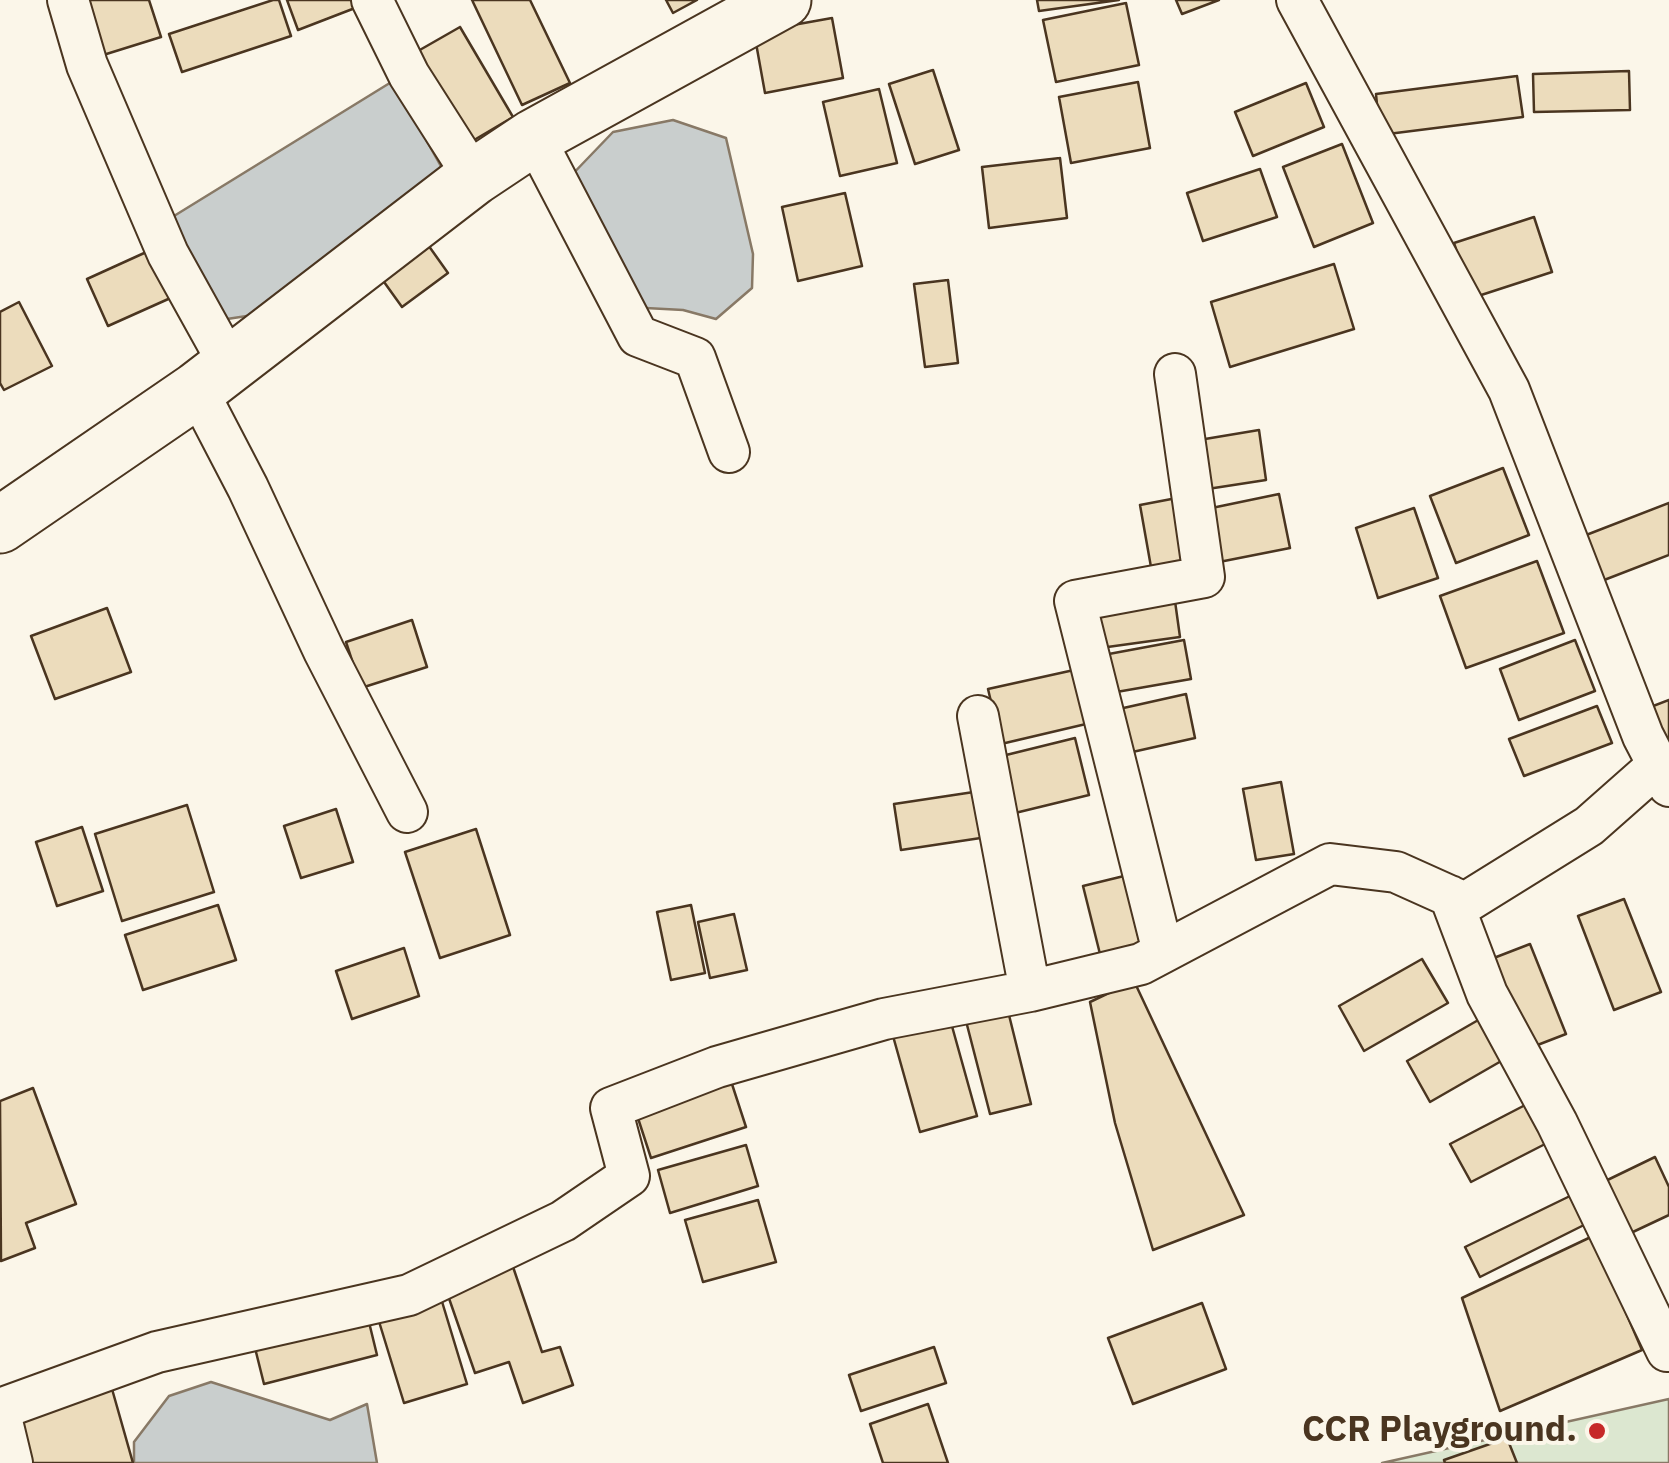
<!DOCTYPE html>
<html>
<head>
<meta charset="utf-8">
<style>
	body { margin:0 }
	canvas { display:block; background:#fbf6e9 }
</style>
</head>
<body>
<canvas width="1669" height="1463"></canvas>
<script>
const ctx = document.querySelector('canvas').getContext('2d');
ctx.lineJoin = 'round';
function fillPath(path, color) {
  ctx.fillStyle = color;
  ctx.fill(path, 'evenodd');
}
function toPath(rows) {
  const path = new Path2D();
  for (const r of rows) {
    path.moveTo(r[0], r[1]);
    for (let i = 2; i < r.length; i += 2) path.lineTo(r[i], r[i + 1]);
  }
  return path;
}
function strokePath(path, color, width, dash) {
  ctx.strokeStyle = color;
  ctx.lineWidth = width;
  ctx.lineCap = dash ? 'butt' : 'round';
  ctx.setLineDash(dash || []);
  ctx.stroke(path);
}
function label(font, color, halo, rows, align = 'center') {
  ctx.font = font + ' "IBM Plex Sans",sans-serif';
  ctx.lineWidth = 8;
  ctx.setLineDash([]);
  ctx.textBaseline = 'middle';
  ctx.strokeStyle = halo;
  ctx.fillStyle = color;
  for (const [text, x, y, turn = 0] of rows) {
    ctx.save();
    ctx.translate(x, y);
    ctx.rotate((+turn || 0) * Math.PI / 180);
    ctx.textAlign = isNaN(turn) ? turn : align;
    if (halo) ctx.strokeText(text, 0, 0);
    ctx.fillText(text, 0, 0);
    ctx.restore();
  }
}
const green = toPath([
	[1669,1399,1669,1463,1382,1463,1669,1399]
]);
fillPath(green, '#dce7d0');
strokePath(green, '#887966', 2.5);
const water = toPath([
	[393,81,447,177,260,314,227,319,161,224,393,81],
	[673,120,726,138,753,254,752,288,716,319,683,310,627,307,565,182,613,132,673,120],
	[211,1382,330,1420,367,1404,377,1463,134,1463,134,1442,169,1396,211,1382]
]);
fillPath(water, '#c9cecd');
strokePath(water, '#887966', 2.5);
const building = toPath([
	[83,0,149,0,161,37,100,56,83,0],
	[273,0,279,0,291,36,182,72,169,34,273,0],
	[287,0,366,0,368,3,298,30,287,0],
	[472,0,530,0,570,83,522,105,472,0],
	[666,0,697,0,673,13,666,0],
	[1037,0,1119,0,1039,11,1037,0],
	[1176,0,1219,0,1182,14,1176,0],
	[1126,3,1139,65,1056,82,1043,20,1126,3],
	[832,18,843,78,765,93,754,32,832,18],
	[460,27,513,117,464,146,411,55,460,27],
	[933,70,959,150,915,164,889,84,933,70],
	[1629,71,1630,110,1534,112,1533,74,1629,71],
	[1517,76,1523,117,1380,135,1376,94,1517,76],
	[1138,82,1150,148,1071,163,1059,97,1138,82],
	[1306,83,1324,127,1253,156,1235,112,1306,83],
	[879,89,897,163,840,176,823,102,879,89],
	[1342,144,1373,223,1314,247,1283,167,1342,144],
	[1060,158,1067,218,989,228,982,167,1060,158],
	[1260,169,1277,217,1203,241,1187,193,1260,169],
	[845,193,862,266,798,281,782,207,845,193],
	[1534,217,1552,272,1472,298,1454,243,1534,217],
	[421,235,448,273,402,307,374,268,421,235],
	[153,249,175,296,108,326,87,279,153,249],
	[1334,264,1354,329,1230,367,1211,302,1334,264],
	[948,280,958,363,925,367,914,284,948,280],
	[19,302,52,366,4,390,0,383,0,312,19,302],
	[1259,430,1266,480,1201,490,1193,441,1259,430],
	[1503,468,1529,535,1456,563,1430,496,1503,468],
	[1279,494,1290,548,1214,563,1202,510,1279,494],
	[1182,497,1193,559,1151,567,1140,505,1182,497],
	[1669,503,1669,555,1599,582,1581,537,1669,503],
	[1414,508,1438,578,1378,598,1356,528,1414,508],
	[1537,561,1564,633,1466,668,1440,596,1537,561],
	[1174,594,1180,637,1093,649,1087,606,1174,594],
	[107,608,131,672,55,699,31,636,107,608],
	[412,620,427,667,361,688,346,642,412,620],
	[1184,640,1191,679,1105,694,1098,656,1184,640],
	[1575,640,1595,691,1519,720,1500,669,1575,640],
	[1074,670,1086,724,1001,744,988,689,1074,670],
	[1186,694,1195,738,1119,755,1110,711,1186,694],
	[1669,700,1669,747,1648,708,1669,700],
	[1597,706,1612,743,1524,776,1509,739,1597,706],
	[1075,738,1089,795,1011,814,998,757,1075,738],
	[1281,782,1294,854,1256,860,1243,789,1281,782],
	[987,790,994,836,901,850,894,804,987,790],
	[187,805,214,892,122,921,95,834,187,805],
	[336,809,353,862,301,878,284,826,336,809],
	[82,827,103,891,57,906,36,842,82,827],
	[476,829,510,935,440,958,405,852,476,829],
	[1124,876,1141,948,1101,958,1083,886,1124,876],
	[1624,899,1661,992,1614,1010,1578,916,1624,899],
	[218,905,236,960,143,990,125,935,218,905],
	[691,905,705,973,671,980,657,912,691,905],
	[734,914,747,970,710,978,698,922,734,914],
	[1530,944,1566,1034,1522,1051,1486,961,1530,944],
	[404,948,419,996,352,1019,336,971,404,948],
	[1422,959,1448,1003,1364,1051,1339,1006,1422,959],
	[1134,981,1244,1215,1153,1250,1115,1123,1090,1002,1134,981],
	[1008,1011,1031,1104,990,1114,966,1021,1008,1011],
	[1487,1015,1510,1056,1430,1102,1407,1061,1487,1015],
	[950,1019,977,1116,920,1132,893,1036,950,1019],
	[730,1078,746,1127,651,1158,635,1109,730,1078],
	[33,1088,76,1204,26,1223,35,1248,1,1261,0,1101,33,1088],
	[1531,1102,1551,1141,1471,1182,1450,1144,1531,1102],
	[746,1145,758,1186,670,1213,658,1170,746,1145],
	[1655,1157,1669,1187,1669,1215,1618,1239,1593,1187,1655,1157],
	[1570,1196,1584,1225,1480,1277,1465,1247,1570,1196],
	[758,1200,776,1262,703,1282,685,1220,758,1200],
	[1593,1236,1642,1350,1500,1411,1462,1298,1593,1236],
	[511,1261,542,1352,560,1347,573,1385,523,1403,509,1362,475,1373,444,1284,511,1261],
	[440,1295,467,1384,404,1403,377,1315,440,1295],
	[1202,1303,1226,1369,1133,1404,1108,1338,1202,1303],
	[367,1314,377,1355,264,1384,254,1344,367,1314],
	[934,1347,946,1383,861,1411,849,1375,934,1347],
	[112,1389,133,1463,25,1463,12,1417,112,1389],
	[928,1404,948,1463,883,1463,870,1424,928,1404],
	[1507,1438,1517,1463,1445,1463,1444,1460,1507,1438]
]);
fillPath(building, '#ecdcbc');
strokePath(building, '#4a3520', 2.5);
const street = toPath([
	[68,0,87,65,168,254,229,364],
	[372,0,409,75,474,177],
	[1297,0,1509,390,1643,736,1669,786],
	[534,137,638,336,695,358,729,452],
	[197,390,248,488,324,651,407,812],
	[978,716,1030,991],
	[1450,896,1487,994,1557,1123,1667,1351],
	[1163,952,1075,601,1204,577,1175,374],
	[0,1409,157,1352,409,1295,563,1221,629,1176,611,1108,717,1067,884,1019,1030,991,1141,964,1330,864,1396,872,1465,903,1589,826,1658,765],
	[0,1413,12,1463]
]);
const secondary = toPath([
	[0,525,197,390,474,177,534,137,783,0]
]);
strokePath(street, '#4a3520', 44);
strokePath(secondary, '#4a3520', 59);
strokePath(street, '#fbf6e9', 40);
strokePath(secondary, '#fbf6e9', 55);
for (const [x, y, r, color] of [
	[1597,1431,10,"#c62828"]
]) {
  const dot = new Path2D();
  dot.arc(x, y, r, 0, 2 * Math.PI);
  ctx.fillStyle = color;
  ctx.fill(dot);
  strokePath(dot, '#fbf6e9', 4);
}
label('bold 35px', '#4a3520', '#fbf6e9', [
	["CCR Playground.",1577,1431]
], 'right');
</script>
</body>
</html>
